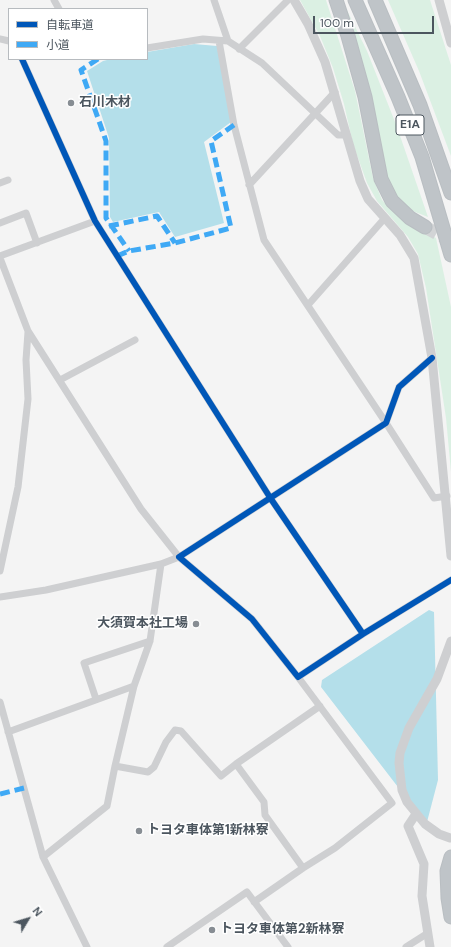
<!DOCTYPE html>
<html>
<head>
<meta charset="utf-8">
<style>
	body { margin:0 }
	#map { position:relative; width:451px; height:947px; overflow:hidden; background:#f4f4f4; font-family:"DM Sans","Noto Sans JP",sans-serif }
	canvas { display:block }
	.legend { position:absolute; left:8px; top:8px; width:140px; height:52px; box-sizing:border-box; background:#fff; border:1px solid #b7bbbf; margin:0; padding:5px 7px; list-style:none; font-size:12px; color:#4c565f }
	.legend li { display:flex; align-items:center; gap:8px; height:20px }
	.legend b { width:20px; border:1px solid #b7bbbf }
	.north { position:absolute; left:8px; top:899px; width:40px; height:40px; -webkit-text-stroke:3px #fff; paint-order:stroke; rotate:52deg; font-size:11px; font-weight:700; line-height:16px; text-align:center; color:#4c565f }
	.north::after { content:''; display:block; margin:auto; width:14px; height:18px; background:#4c565f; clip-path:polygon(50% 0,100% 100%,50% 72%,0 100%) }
	.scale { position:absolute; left:313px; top:16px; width:121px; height:18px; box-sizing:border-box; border:2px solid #4c565f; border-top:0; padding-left:5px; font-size:12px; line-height:14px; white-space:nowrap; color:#4c565f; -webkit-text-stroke:3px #fff; paint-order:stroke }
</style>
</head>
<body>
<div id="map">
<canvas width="451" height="947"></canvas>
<ul class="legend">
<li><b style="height:5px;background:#0057b8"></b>自転車道</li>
<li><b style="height:5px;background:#3fa9f5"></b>小道</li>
</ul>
<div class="north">N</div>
<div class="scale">100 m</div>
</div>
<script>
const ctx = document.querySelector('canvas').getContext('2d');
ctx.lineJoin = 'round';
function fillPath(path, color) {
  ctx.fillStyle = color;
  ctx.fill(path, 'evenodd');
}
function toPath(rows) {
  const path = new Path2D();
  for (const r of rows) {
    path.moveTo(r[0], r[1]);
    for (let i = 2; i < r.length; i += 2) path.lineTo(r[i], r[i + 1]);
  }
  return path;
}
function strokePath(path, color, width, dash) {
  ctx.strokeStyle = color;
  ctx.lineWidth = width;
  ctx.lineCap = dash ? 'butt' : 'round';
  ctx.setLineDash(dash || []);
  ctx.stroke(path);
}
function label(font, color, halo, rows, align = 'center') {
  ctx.font = font + ' "DM Sans","Noto Sans JP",sans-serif';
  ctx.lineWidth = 3;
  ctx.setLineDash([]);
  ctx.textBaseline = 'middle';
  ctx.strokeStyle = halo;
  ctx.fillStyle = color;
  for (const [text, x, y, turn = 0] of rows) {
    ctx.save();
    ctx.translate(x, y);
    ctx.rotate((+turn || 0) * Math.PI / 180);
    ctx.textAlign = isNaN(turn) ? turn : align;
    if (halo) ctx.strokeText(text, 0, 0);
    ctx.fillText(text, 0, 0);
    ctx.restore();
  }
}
fillPath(toPath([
	[300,0,326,0,355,91,373,178,382,200,402,219,436,238,451,307,451,472,446,418,426,288,418,254,408,237,377,201,367,183,353,144,344,104,333,68,320,36],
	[342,0,367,51,397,127,428,217,410,210,395,198,386,182],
	[388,0,430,0,451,65,451,156,419,71]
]), '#dbf0e3');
fillPath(toPath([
	[194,44,217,46,231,122,204,142,224,223,175,237,159,212,113,222,110,217,109,138,87,71,103,61,111,59,147,59,147,52],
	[429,610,434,612,438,780,427,822,401,791,321,687,322,680]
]), '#b4dfea');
strokePath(toPath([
	[425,227,451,241]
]), '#d2d4d6', 13, [13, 6]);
const motorway = toPath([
	[336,0,348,36,365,97,381,179,392,201,410,218,425,227],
	[355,0,398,97,422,157,451,255],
	[375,0,420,105,451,193],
	[451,857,447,871,448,898,451,917]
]);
strokePath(motorway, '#b9bec2', 15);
strokePath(toPath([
	[54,0,59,9],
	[214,0,228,41],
	[0,39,9,41],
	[219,41,234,125,264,240,386,423,434,498,447,496],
	[147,48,203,39,228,41,262,63,338,135,347,135],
	[239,49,288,0],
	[22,59,95,221,271,499,363,634],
	[0,183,8,180],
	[249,185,335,92],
	[0,223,26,213,37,243],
	[0,256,95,221],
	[0,258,28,331,141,509,179,557,161,564,46,590,0,597],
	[308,305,384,219],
	[432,358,399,387,386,423,179,557,252,619,298,677,363,634,451,580],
	[60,380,135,340],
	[0,571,18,487,28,399,26,360,28,332],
	[298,677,392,803,335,848,303,868],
	[96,699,84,663,150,641],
	[0,702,43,857,87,947],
	[8,732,134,686],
	[236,764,320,706],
	[115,766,148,772,154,767,166,742,175,730,181,731,221,776,236,764,264,802,265,815,303,868,254,902],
	[43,857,107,806,115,766,134,686,150,641,161,564],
	[167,947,247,892,288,947],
	[406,947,428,933]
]), '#cecfd1', 7);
strokePath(toPath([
	[294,0,308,24,325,62,360,181,368,199,400,235,414,258,432,358,451,556],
	[439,0,451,43],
	[416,814,408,826,424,864,422,896,430,947],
	[450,838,439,834,425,824,407,802,402,790,399,763,400,753,409,728,437,679,451,641]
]), '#cecfd1', 9);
strokePath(motorway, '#bfc4c8', 13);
strokePath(toPath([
	[98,59,81,70,106,141,106,218,129,251],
	[109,226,157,216,175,243],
	[117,256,129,251,175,243,231,228,211,141,234,125],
	[0,794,24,788]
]), '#3fa9f5', 5, [10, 5]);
strokePath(toPath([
	[22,59,95,221,271,499,363,634],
	[432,358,399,387,386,423,179,557,252,619,298,677,363,634,451,580]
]), '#0057b8', 6);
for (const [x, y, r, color] of [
	[71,103,4,"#878d93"],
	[196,624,4,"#878d93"],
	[139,831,4,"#878d93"],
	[212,930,4,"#878d93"]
]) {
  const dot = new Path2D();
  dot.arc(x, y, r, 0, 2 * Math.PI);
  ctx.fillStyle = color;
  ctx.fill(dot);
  strokePath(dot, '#fff', 1.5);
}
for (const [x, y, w] of [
	[410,125,28]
]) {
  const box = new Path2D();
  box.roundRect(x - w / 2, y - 10, w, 20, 3);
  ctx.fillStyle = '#fff';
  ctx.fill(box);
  strokePath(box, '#4c565f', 1);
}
label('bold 12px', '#4c565f', null, [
	["E1A",410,125]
]);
label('bold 13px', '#4c565f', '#fff', [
	["石川木材",79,103],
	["大須賀本社工場",188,624,"right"],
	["トヨタ車体第1新林寮",147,831],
	["トヨタ車体第2新林寮",220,930]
], 'left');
</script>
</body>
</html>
